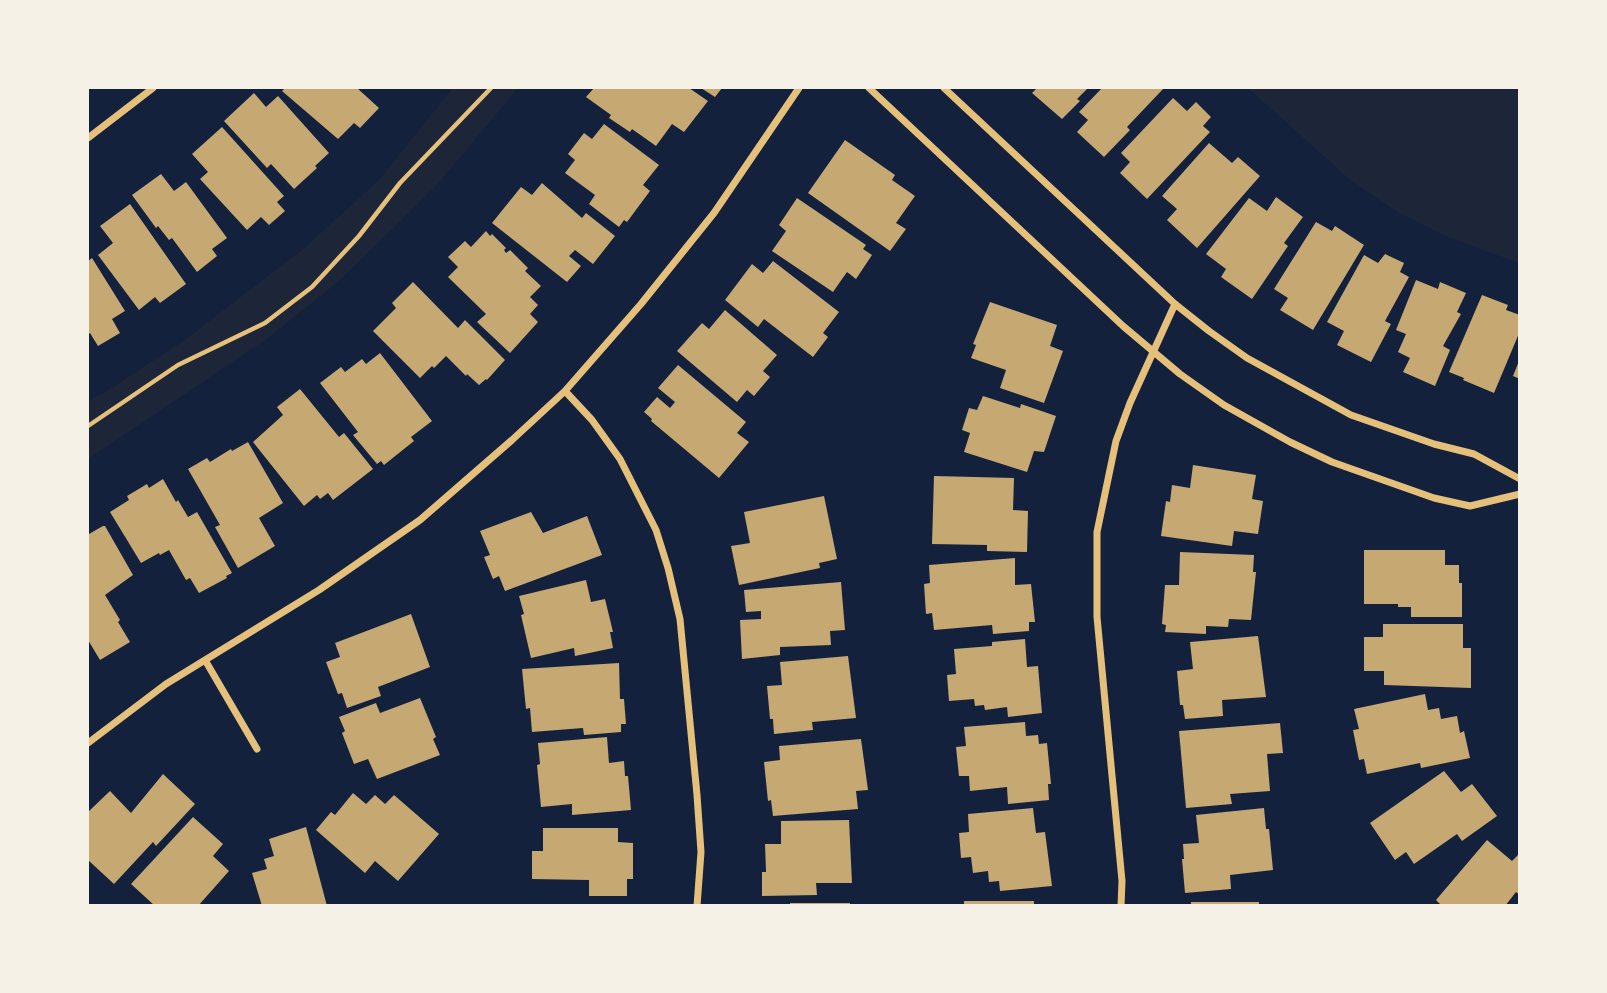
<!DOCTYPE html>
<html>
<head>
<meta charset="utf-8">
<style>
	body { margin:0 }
	#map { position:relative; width:1607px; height:993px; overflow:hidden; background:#14213d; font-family:"Exo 2",sans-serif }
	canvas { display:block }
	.frame { position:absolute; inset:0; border:89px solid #f6f1e7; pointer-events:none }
</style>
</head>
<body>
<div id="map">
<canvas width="1607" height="993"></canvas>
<div class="frame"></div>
</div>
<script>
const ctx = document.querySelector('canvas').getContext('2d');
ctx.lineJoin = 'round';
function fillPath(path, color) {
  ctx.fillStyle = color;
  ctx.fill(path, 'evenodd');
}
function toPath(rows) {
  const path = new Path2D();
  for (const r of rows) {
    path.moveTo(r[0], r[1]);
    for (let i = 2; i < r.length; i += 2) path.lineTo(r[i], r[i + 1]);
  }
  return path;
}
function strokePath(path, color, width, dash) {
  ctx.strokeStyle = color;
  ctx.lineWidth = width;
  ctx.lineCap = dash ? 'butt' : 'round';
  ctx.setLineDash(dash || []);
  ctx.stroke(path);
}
fillPath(toPath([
	[453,88,518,88,436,186,338,282,268,338,88,459,88,401,107,391,182,342,302,250,379,180],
	[1248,88,1519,88,1519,263,1445,236,1396,211,1348,178]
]), '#1d2539');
fillPath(toPath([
	[285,88,357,88,379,108,360,128,354,123,338,139,282,91],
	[594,88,689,88,708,101,684,132,672,124,656,146,632,129,630,132,609,118,611,115,586,97],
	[701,88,722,88,715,97],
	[1037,88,1088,88,1077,99,1080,101,1062,119,1032,93],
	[1102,88,1164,88,1127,127,1130,130,1104,157,1077,132,1088,120,1079,112],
	[254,93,266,107,278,96,329,153,315,166,317,168,294,189,271,164,267,168,224,121],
	[1173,98,1187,111,1196,102,1211,117,1203,126,1210,132,1147,199,1120,173,1130,162,1121,153],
	[604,124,659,165,643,185,650,191,627,222,624,220,619,227,589,204,595,195,565,173,575,160,568,154,584,133,592,139],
	[222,127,284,196,277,202,285,211,269,225,261,217,247,230,200,179,208,172,192,154],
	[845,140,895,175,892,180,915,196,896,223,906,229,890,251,808,193],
	[1209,143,1232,163,1238,157,1260,176,1197,248,1167,220,1177,209,1162,196],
	[161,174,174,191,186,182,227,238,212,249,217,256,197,272,172,238,169,240,158,226,156,228,132,195],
	[542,183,582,218,586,213,615,236,593,264,575,250,569,256,581,266,567,282,492,223,521,187,532,195],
	[1276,197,1303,217,1284,243,1288,246,1252,299,1221,277,1226,269,1206,254,1249,198,1267,211],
	[797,198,866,245,863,249,872,255,856,279,847,272,833,292,772,251,786,231,779,225],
	[130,204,186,284,160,303,155,297,139,310,98,255,113,243,100,226],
	[1316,222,1332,231,1335,226,1364,245,1313,330,1280,310,1288,298,1274,289],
	[486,231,490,236,492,234,506,248,504,250,506,253,510,250,528,268,525,271,541,286,530,297,538,305,530,314,538,322,510,353,477,322,486,314,448,277,458,267,448,257,465,241,471,247],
	[1385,254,1404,263,1400,272,1409,277,1385,321,1391,324,1371,362,1337,345,1344,331,1327,322,1364,255,1378,263],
	[92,258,125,311,112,319,120,333,98,346,90,333,88,335,88,261],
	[773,261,839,312,823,333,828,337,813,357,764,319,758,327,725,300,752,264,763,273],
	[1416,280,1438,289,1440,282,1466,293,1457,312,1461,314,1443,346,1450,350,1435,386,1403,372,1410,358,1398,352,1406,334,1396,330],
	[413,282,458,328,465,320,505,360,487,380,486,379,479,385,467,374,466,376,446,356,434,368,432,366,420,378,373,331,396,308,392,303],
	[1482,295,1508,305,1506,310,1520,315,1520,331,1494,393,1463,380,1464,378,1449,372],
	[990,302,1057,325,1050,346,1063,351,1044,403,1000,388,1006,370,971,358,976,345,973,344],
	[725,310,777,355,763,371,770,377,754,396,747,390,737,402,677,351,702,323,709,329],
	[380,353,432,421,411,437,414,441,384,465,381,461,377,464,353,435,358,432,320,383,341,367,345,372,362,359,366,364],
	[1519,361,1520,361,1520,379,1513,376],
	[678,365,746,422,737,433,749,442,719,478,651,421,652,419,644,412,657,397,670,408,675,402,658,388],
	[300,389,339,437,344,433,373,469,333,500,328,493,320,499,317,495,304,506,253,442,283,415,277,407],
	[983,396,1020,408,1021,404,1056,416,1044,452,1034,451,1027,472,964,452,970,433,962,430,969,408,977,410],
	[248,442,283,503,259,518,275,546,238,568,215,527,220,525,188,469,207,458,210,462,231,449,232,451],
	[1193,465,1256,475,1252,499,1263,501,1258,534,1234,531,1232,546,1161,536,1166,501,1170,502,1172,485,1190,488],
	[934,476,1014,478,1013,510,1028,511,1027,552,987,551,987,545,932,544],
	[163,479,176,502,178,500,188,517,197,512,232,573,226,576,227,578,199,593,190,578,186,580,169,550,160,555,159,553,141,563,110,512,129,500,127,496,147,484,149,488],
	[824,496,837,559,819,563,820,568,739,585,731,546,750,543,744,512],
	[531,512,543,533,587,516,602,555,505,591,499,576,493,579,484,557,490,555,480,531],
	[103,526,105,526,133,575,105,595,120,620,118,622,130,642,100,660,88,640,88,532,89,534],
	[1364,550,1445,550,1445,565,1459,565,1459,583,1462,583,1462,617,1411,617,1411,607,1398,607,1398,604,1364,604],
	[1180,552,1254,555,1253,572,1256,572,1251,620,1229,619,1228,627,1206,626,1206,634,1165,632,1166,625,1162,624,1165,585,1179,585],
	[1015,558,1015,585,1031,584,1035,622,1029,622,1029,631,993,634,992,625,934,630,932,613,926,614,924,584,930,583,929,565],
	[586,580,591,602,605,599,613,632,610,632,613,648,575,656,574,648,531,658,521,615,524,614,519,596],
	[841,582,845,630,830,631,831,645,780,647,780,655,742,659,740,620,761,619,761,611,746,612,744,590],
	[411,614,430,667,378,687,381,696,347,708,342,693,338,694,326,662,340,657,335,643],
	[1383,624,1463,624,1463,648,1471,648,1471,688,1384,685,1384,671,1364,671,1364,637,1383,637],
	[1258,636,1266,697,1222,700,1223,716,1185,719,1183,705,1180,705,1177,671,1193,669,1190,642],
	[1025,639,1027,667,1038,666,1042,713,1008,717,1007,707,985,710,984,705,975,706,974,699,949,701,947,675,956,674,954,649,992,646,992,642],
	[848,656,856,718,812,722,813,730,774,734,773,719,770,719,767,686,782,685,780,662],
	[619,663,620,699,624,699,626,724,621,724,621,732,584,735,583,728,532,732,530,708,526,709,522,669],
	[1425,694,1428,710,1439,708,1441,719,1457,716,1460,733,1464,731,1470,758,1421,768,1420,763,1367,774,1364,759,1359,760,1353,730,1359,729,1354,709],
	[420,698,436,737,433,739,440,755,377,779,368,759,354,764,342,733,345,731,339,717,376,703,380,713],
	[1025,722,1026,736,1038,735,1039,744,1047,743,1051,784,1048,784,1049,800,1008,804,1007,787,970,791,969,776,959,776,956,747,966,746,964,727],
	[1280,723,1283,753,1267,754,1270,791,1230,794,1232,804,1186,808,1179,731],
	[607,737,609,763,624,761,625,776,628,776,631,810,572,815,572,804,541,807,537,765,540,764,538,743],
	[861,739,868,790,856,791,858,809,773,816,771,800,768,801,764,762,780,760,779,746],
	[1444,771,1461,792,1472,784,1497,816,1462,841,1457,834,1414,864,1406,852,1395,860,1370,823],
	[163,774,195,804,156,846,153,842,114,884,88,860,88,812,110,791,131,813],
	[353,793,366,804,375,795,385,804,394,795,439,834,398,881,375,861,365,873,316,830,331,812,335,815],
	[1033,808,1036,833,1045,832,1052,886,1000,891,999,881,989,882,988,871,973,873,971,857,961,858,959,833,969,832,968,814],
	[1264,808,1266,829,1269,829,1273,870,1230,875,1231,889,1185,893,1182,859,1184,859,1183,844,1199,843,1196,815],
	[193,817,223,844,213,856,229,871,198,906,155,906,131,884],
	[849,820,852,883,816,883,817,895,762,896,762,872,766,872,765,844,781,844,781,821],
	[306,827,327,906,262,906,252,873,267,869,264,859,274,856,269,839],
	[543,828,618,828,618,842,633,843,633,879,627,879,627,896,589,896,589,880,532,879,532,851,543,851],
	[1487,840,1512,861,1520,853,1520,895,1516,892,1505,906,1442,906,1436,900],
	[964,901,1034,901,1034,906,964,906],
	[1191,902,1259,902,1259,906,1191,906],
	[790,903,850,903,850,906,790,906]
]), '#c6a872');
strokePath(toPath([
	[88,426,178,365,265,323,312,287,359,236,400,183,491,88]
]), '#e5c07b', 4.5);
strokePath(toPath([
	[869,88,1123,326,1180,374,1224,405,1290,442,1332,462,1434,498,1470,506,1520,494],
	[944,88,1175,304,1209,331,1247,358,1351,415,1434,444,1474,454,1520,479],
	[88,138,153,88],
	[565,391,592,420,620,459,656,530,668,568,680,619,697,795,701,852,697,906],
	[205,660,257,749],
	[88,743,166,684,319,590,420,520,512,440,565,391,641,304,714,213,799,88],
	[1121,906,1122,881,1097,617,1097,532,1116,441,1130,403,1175,304]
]), '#e5c07b', 7);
</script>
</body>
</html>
